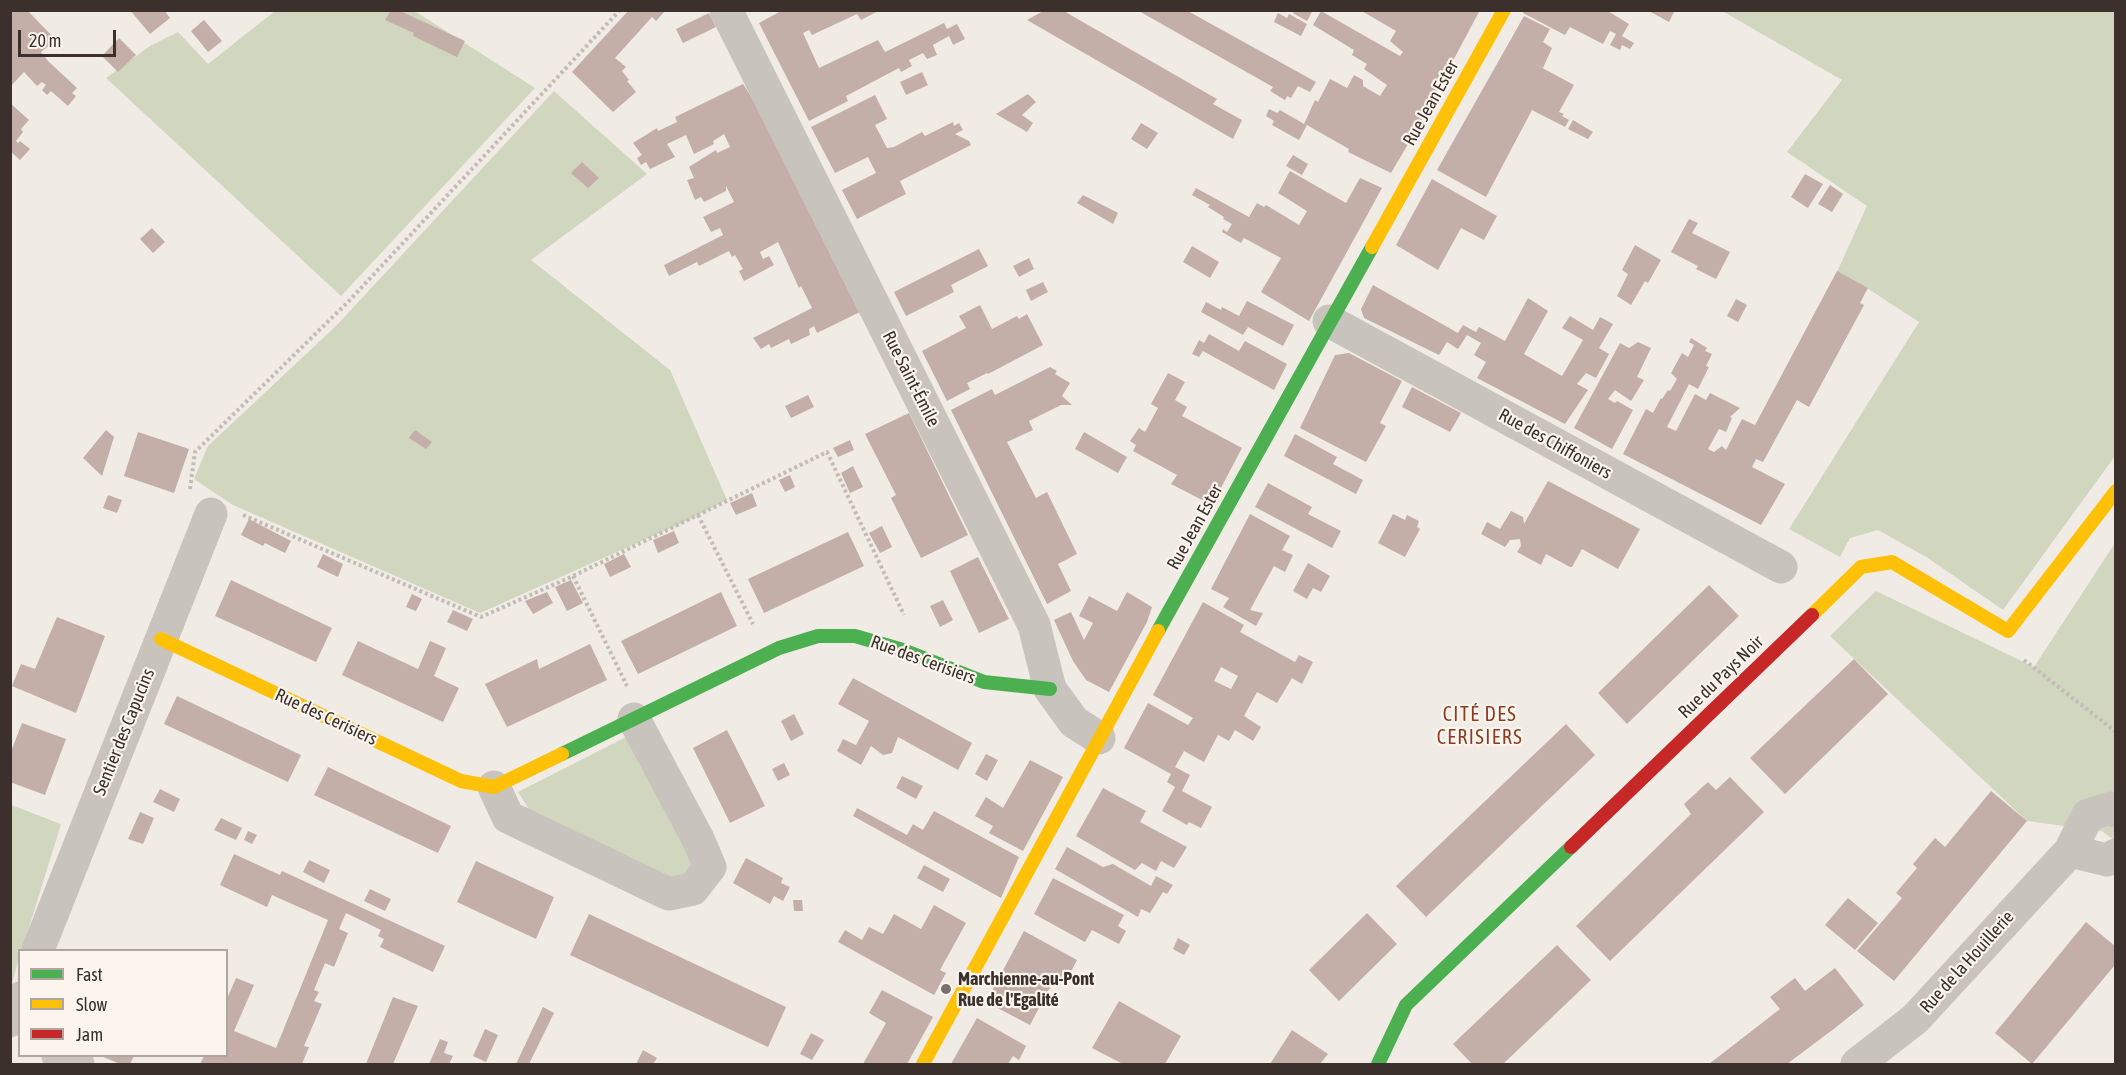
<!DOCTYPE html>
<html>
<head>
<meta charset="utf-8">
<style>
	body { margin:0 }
	#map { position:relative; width:2126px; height:1075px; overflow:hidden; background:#f0ebe5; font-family:"Asap Condensed",sans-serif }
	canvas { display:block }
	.frame { position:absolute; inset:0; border:12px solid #3b302b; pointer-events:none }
	.legend { position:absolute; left:18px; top:949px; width:210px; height:108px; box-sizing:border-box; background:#fbf5ee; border:2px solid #aea6a0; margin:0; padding:8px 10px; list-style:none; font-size:18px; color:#3b302b }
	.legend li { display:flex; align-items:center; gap:12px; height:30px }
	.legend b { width:30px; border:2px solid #aea6a0 }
	.scale { position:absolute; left:18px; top:30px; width:98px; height:27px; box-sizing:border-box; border:3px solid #3b302b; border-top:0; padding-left:8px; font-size:18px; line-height:21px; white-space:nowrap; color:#3b302b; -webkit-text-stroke:4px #fbf5ee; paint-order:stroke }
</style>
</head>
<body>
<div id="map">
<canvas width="2126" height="1075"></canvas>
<div class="frame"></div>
<ul class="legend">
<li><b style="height:8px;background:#4caf50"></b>Fast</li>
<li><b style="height:8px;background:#ffc107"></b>Slow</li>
<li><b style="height:8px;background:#c62828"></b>Jam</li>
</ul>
<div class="scale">20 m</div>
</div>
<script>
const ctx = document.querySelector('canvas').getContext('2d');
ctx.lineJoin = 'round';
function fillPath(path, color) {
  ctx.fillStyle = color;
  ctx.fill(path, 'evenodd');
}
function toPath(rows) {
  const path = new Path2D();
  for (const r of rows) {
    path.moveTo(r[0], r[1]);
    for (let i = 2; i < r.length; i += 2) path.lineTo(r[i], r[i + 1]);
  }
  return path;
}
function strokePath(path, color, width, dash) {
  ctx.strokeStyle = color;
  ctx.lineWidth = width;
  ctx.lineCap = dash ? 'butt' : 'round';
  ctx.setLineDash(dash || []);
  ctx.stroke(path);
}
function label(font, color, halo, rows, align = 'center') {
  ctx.font = font + ' "Asap Condensed",sans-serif';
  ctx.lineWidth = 4.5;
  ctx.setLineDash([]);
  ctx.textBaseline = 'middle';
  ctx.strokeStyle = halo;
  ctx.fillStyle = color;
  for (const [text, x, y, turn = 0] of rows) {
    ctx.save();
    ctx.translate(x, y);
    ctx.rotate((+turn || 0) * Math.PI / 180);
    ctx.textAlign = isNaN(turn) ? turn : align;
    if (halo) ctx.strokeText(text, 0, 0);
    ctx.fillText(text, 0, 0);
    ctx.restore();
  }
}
fillPath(toPath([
	[413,10,535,88,341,296,106,78,150,46,178,32,208,64,275,11],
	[1724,10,2115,11,2115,456,2003,610,1928,558,1878,530,1850,538,1840,557,1789,529,1919,322,1867,288,1837,272,1867,206,1787,152,1842,80,1724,12],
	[554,91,647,174,531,260,670,370,727,500,684,522,480,613,233,505,194,479,208,446,336,326],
	[2115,543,2115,841,2102,831,2027,821,1830,636,1876,591,2034,667],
	[632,734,698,863,680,885,532,814,518,792],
	[11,805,61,824,22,950,20,950,19,958,11,987]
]), '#d1d6bf');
fillPath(toPath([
	[10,10,27,10,56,40,41,52,48,61,77,88,72,93,76,96,68,106,51,91,47,95,42,90,46,85,42,82,37,86,24,72,10,87],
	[130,10,164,10,170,18,150,34],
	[391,10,398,10,465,41,457,57,413,36,414,33,385,20],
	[629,10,666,10,656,21,652,17,615,58,626,67,622,71,629,80,627,81,636,92,613,112,572,72],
	[783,10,880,10,861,20,857,14,812,35,809,30,803,33,819,68,878,40,885,52,944,23,947,29,957,24,965,39,953,45,949,36,933,45,937,55,927,59,923,53,909,60,912,66,901,72,899,68,846,96,848,101,809,121,759,23],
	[1045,10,1062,10,1217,99,1213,104,1242,120,1233,139,1027,20],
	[1137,10,1186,10,1316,82,1310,92,1298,86,1291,98,1287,96,1285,100,1270,91,1273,87],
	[1295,10,1313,10,1307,21,1293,13],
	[1360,10,1480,10,1414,134,1391,173,1348,152,1349,149,1307,125,1299,140,1272,125,1274,121,1266,116,1269,109,1277,113,1280,110,1304,124,1315,100,1318,102,1330,79,1347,88,1354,75,1363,80,1363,86,1380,96,1387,85,1364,69,1367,64,1352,55,1354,50,1313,25,1321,11,1400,56,1403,52,1390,41,1396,31],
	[1524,10,1606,10,1629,24,1622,36,1634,43,1630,49,1622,45,1620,50,1610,45,1616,34,1610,31,1603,44,1570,27,1565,35,1523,13],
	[1647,10,1675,10,1669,22],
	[709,13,716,27,683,43,676,29],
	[1278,13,1287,18,1289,14,1307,24,1301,36,1274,22],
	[1524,16,1550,29,1543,42,1552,48,1543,68,1533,63,1574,85,1559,112,1564,114,1562,116,1569,120,1565,127,1532,110,1486,197,1437,170],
	[204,20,222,41,208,52,191,31],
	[119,38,136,55,118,72,102,56],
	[922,72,928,85,906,95,900,82],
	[743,84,756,104,860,312,817,333,814,326,809,329,810,335,791,344,789,339,771,348,769,344,761,349,753,338,812,308,801,286,799,288,778,242,760,252,763,259,769,256,774,265,744,281,739,271,743,269,735,255,732,257,729,251,699,266,697,262,669,276,664,265,723,235,720,228,711,232,703,217,734,202,726,186,726,191,704,202,701,197,695,200,687,180,694,178,689,167,716,150,717,153,730,147,724,134,713,141,714,144,694,154,686,135,667,144,675,157,650,169,646,162,641,165,637,158,642,155,633,143,657,128,658,131,677,122,675,117],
	[1028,94,1036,102,1022,115,1033,123,1027,132,996,114],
	[875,95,887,119,875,125,887,148,894,147,922,132,925,136,953,122,954,126,959,123,963,130,955,134,969,141,971,145,900,181,906,194,857,219,842,190,876,173,868,157,835,173,811,127],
	[10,103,29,120,21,129,23,132,16,141,18,143,20,141,30,149,20,160,10,151],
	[1573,120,1593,132,1588,139,1568,129],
	[1141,123,1158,133,1147,149,1131,139],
	[1293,155,1308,164,1302,175,1286,166],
	[582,162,599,178,588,188,571,173],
	[1290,171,1346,203,1360,178,1382,188,1309,321,1261,292,1281,258,1244,238,1241,243,1222,232,1223,229,1227,232,1232,224,1223,219,1224,217,1208,207,1210,205,1192,195,1196,188,1249,217,1257,203,1264,207,1266,205,1299,225,1307,211,1278,193],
	[1805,174,1823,184,1808,208,1791,197],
	[1432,179,1497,216,1484,240,1461,228,1438,270,1396,245],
	[1830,185,1843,194,1832,212,1818,204],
	[1083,195,1118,213,1113,224,1077,203],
	[1689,219,1698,223,1692,233,1730,252,1716,279,1696,269,1698,266,1671,252],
	[152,228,165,242,153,253,140,239],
	[1635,245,1661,260,1648,283,1645,281,1631,305,1617,296,1628,274,1622,270],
	[1192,246,1219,262,1210,278,1183,262],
	[979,249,988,266,951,285,954,292,906,316,894,292],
	[1029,258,1034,269,1019,277,1013,266],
	[1837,271,1868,288,1860,303,1864,305,1809,407,1797,400,1763,462,1756,459,1752,467,1785,484,1761,525,1623,454,1646,409,1653,413,1661,398,1662,399,1668,390,1670,391,1677,379,1671,373,1682,353,1688,357,1694,345,1689,342,1691,338,1707,348,1705,351,1712,354,1706,366,1709,367,1698,389,1689,384,1667,427,1676,431,1695,394,1706,400,1710,393,1740,408,1730,417,1732,418,1726,432,1719,429,1708,449,1714,452,1722,446,1726,450,1742,419,1755,425],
	[1043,282,1048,292,1031,301,1026,290],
	[1373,285,1458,333,1463,325,1476,332,1479,327,1505,341,1528,298,1548,311,1524,354,1562,376,1583,340,1562,328,1570,316,1593,330,1600,317,1613,324,1599,348,1609,354,1596,378,1586,373,1577,384,1588,390,1565,424,1477,378,1486,362,1474,355,1481,343,1467,335,1458,349,1447,342,1439,355,1364,318,1361,309],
	[1736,299,1747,305,1738,322,1727,316],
	[1247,301,1294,325,1283,346,1248,327,1243,335,1201,312,1206,302,1221,310,1222,307,1239,316],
	[980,305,992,329,1017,316,1019,319,1027,314,1043,345,988,374,987,373,967,383,970,389,947,401,922,351,966,328,959,316],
	[1209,334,1239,351,1245,341,1287,364,1274,390,1203,351,1199,357,1192,354,1199,340,1204,343],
	[1638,342,1651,348,1637,377,1644,380,1631,401,1615,390,1608,399,1615,403,1617,401,1633,410,1612,449,1574,428,1620,343,1629,348],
	[1349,353,1402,381,1380,423,1386,426,1366,462,1300,428,1335,355],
	[1050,367,1057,371,1055,374,1070,383,1062,396,1072,405,1061,405,1029,421,1033,430,1007,442,1036,498,1047,492,1077,554,1058,564,1071,591,1047,604,951,410,992,389,995,395],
	[1168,373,1185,382,1175,400,1187,407,1182,416,1242,448,1212,505,1171,484,1177,475,1133,451,1136,445,1130,441,1139,428,1145,432,1158,408,1151,404],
	[1412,387,1461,413,1450,432,1402,407],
	[808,395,814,407,791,418,785,406],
	[909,413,968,535,921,558,891,498,896,495,865,434],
	[106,430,114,437,102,476,83,458],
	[415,430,432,442,426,449,409,438],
	[138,432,189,449,174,493,124,476],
	[1084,432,1127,457,1118,473,1075,449],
	[1295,434,1337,457,1333,464,1363,480,1356,494,1284,456],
	[850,440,854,450,838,457,833,448],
	[853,466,863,487,850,493,841,473],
	[790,475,795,487,785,492,779,480],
	[1548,481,1640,529,1618,569,1582,549,1572,567,1570,567,1546,554,1541,565,1517,552,1521,546,1520,539,1510,540,1505,547,1481,534,1487,522,1500,529,1511,511,1523,517,1524,524],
	[1268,483,1312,507,1308,514,1341,531,1332,548,1255,507],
	[752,493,757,506,736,515,730,503],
	[108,495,122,500,117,513,103,508],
	[1250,514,1290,536,1282,550,1293,555,1285,572,1274,566,1250,610,1263,613,1256,626,1223,607,1229,598,1211,589],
	[1393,514,1405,520,1407,515,1419,521,1417,527,1420,529,1405,557,1378,543],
	[249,519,291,541,285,553,265,543,263,546,241,535],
	[882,526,892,547,880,553,869,533],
	[674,531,679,543,658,553,653,540],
	[848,532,864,566,764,613,748,579],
	[323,554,343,564,338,577,317,567],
	[624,554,631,567,610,577,604,564],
	[978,557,1009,619,979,633,950,571],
	[1308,563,1330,576,1321,592,1313,588,1307,599,1293,591],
	[231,580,332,628,316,662,215,616],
	[571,580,583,603,567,611,555,587],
	[1709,585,1739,616,1627,724,1598,693],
	[547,592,553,603,533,614,525,601],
	[721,592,737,626,638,674,621,641],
	[1127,592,1152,607,1147,622,1109,692,1086,680,1073,661,1054,620,1071,612,1084,640,1093,623,1079,616,1089,596,1117,611],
	[412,594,422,599,416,611,406,607],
	[943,600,953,620,940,627,930,606],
	[1203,602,1244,625,1240,632,1295,662,1299,655,1313,662,1302,684,1292,678,1277,703,1257,692,1244,716,1261,727,1253,741,1235,730,1229,741,1218,735,1204,762,1184,751,1175,767,1190,775,1182,791,1212,807,1201,828,1189,822,1187,825,1162,811,1175,787,1167,782,1171,774,1124,748,1148,703,1188,725,1193,718,1153,695],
	[1221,667,1238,676,1231,689,1214,681],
	[453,610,473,619,467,631,447,622],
	[57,617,105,636,76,713,12,686,21,664,35,669],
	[358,641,418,669,430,641,446,648,434,676,459,688,443,722,342,675],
	[590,644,607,680,507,727,485,684,537,659,539,669],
	[1854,659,1888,694,1785,794,1750,758],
	[853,678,972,743,958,770,898,737,892,753,883,755,871,746,861,765,837,751,843,739,856,745,869,721,838,704],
	[177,696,301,755,288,782,164,724],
	[794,714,804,734,791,741,781,721],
	[22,723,66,739,45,795,10,782,10,754],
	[1566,724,1595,755,1426,917,1396,886],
	[727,730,765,806,730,823,693,748],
	[986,754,998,760,987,781,975,774],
	[1030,760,1063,777,1023,851,989,833,993,826,975,816,986,797,1003,808],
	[784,763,790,775,778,781,772,769],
	[328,767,451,826,438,853,314,795],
	[902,776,923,786,916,799,896,788],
	[1730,777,1764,812,1610,961,1576,926,1691,814,1684,804,1708,782,1716,790],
	[1103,788,1146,811,1140,822,1187,847,1174,868,1161,861,1156,871,1142,863,1135,870,1076,836],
	[160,789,180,799,174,812,153,802],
	[1991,791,2027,821,1894,981,1857,951,1902,898,1896,893,1917,868,1913,864,1935,838,1945,847],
	[857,808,907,835,913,824,923,830,934,811,1019,857,1001,898,853,816],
	[140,812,154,818,143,844,128,839],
	[221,818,242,828,236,840,214,830],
	[248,831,257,835,252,844,244,840],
	[1067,847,1103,867,1113,864,1151,886,1156,876,1173,885,1167,894,1163,892,1150,913,1141,909,1138,917,1055,869],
	[234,854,280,875,282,871,445,946,433,972,380,947,384,939,378,936,381,930,346,913,339,929,348,933,334,967,325,963,314,990,319,992,314,1001,322,1004,304,1046,309,1047,302,1064,200,1064,204,1056,226,1056,226,1001,236,978,254,985,234,1031,276,1048,328,920,272,895,267,907,220,885],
	[746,858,783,878,781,883,790,887,783,901,774,896,770,904,733,883],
	[309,860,330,870,324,883,303,872],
	[476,861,554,897,536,939,457,902],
	[924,865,950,879,943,892,917,878],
	[1053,878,1124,915,1118,926,1126,931,1119,944,1092,930,1085,942,1034,914],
	[370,889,391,899,385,911,364,901],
	[1848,898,1878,923,1855,950,1825,925],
	[793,900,802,900,803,911,794,911],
	[934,905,966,923,940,970,946,973,934,995,838,942,845,930,862,940,869,927,883,934,894,914,921,929],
	[1367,913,1397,944,1339,1001,1309,970],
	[589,914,786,1007,768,1047,570,955],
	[2086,922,2115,946,2115,965,2032,1064,1995,1033],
	[1024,931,1077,960,1065,983,1055,978,1030,1025,986,1002],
	[1178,938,1190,945,1184,955,1173,949],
	[1557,945,1591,980,1503,1064,1472,1064,1453,1044],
	[1835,968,1864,1005,1835,1028,1787,1064,1709,1064,1780,1009,1770,997,1795,978,1805,991],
	[882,990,933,1017,907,1064,863,1064,886,1023,869,1013],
	[393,997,418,1006,393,1064,366,1064],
	[1119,1001,1181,1036,1165,1064,1123,1064,1092,1048],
	[543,1007,554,1013,529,1064,516,1064],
	[977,1018,1026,1046,1019,1060,1013,1056,1008,1064,951,1064],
	[485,1029,498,1035,486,1062,473,1056],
	[1292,1030,1328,1054,1320,1064,1270,1064],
	[811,1033,824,1040,812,1060,800,1054],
	[440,1039,448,1042,444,1053,453,1056,449,1064,429,1064],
	[643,1050,657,1058,653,1064,636,1064],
	[101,1056,134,1056,130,1064,120,1064]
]), '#c3afa7');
strokePath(toPath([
	[190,489,195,452,348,302,620,10],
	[243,515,481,617,573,576,827,452,904,615],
	[698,515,753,624],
	[573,576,627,686],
	[2024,660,2116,732]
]), '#c2bbb6', 4, [3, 3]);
strokePath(toPath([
	[726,10,1034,625,1050,689,1074,722,1099,738],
	[1329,321,1781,567],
	[494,787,508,817,669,894,693,889,710,867,698,839,634,719],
	[2070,851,2107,860,2116,855],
	[38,950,211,514],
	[10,1021,20,998],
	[58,1056,78,1064],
	[1857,1064,1915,1019,2070,851,2088,815,2111,808,2116,811]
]), '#c9c3be', 33);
strokePath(toPath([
	[1158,631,1372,247],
	[562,754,779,648,818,636,855,636,903,650,984,682,1050,689],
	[1378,1064,1406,1005,1571,847]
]), '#4caf50', 14);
strokePath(toPath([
	[1372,247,1504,10],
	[1812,615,1861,567,1892,562,2008,631,2116,491],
	[161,639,461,781,494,787,562,754],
	[923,1064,1158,631]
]), '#ffc107', 14);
strokePath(toPath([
	[1571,847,1812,615]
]), '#c62828', 14);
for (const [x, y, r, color] of [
	[946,989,6,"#7a716c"]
]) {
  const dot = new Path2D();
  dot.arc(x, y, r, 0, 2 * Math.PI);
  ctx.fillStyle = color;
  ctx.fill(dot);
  strokePath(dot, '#fbf5ee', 2);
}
label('18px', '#3b302b', '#fbf5ee', [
	["Rue Jean Ester",1431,103,-61],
	["Rue Saint-Émile",911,379,63],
	["Rue des Chiffoniers",1555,444,29],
	["Rue Jean Ester",1195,527,-61],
	["Rue des Cerisiers",923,660,20],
	["Rue du Pays Noir",1721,677,-44],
	["Rue des Cerisiers",326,717,25],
	["Sentier des Capucins",124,732,-68],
	["Rue de la Houillerie",1967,962,-48]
]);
label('bold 18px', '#3b302b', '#fbf5ee', [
	["Marchienne-au-Pont",958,979],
	["Rue de l'Egalité",958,1000]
], 'left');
ctx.letterSpacing = '1.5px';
label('20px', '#8c3b22', '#fbf5ee', [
	["CITÉ DES",1480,715],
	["CERISIERS",1480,738]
]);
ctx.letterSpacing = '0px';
</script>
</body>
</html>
